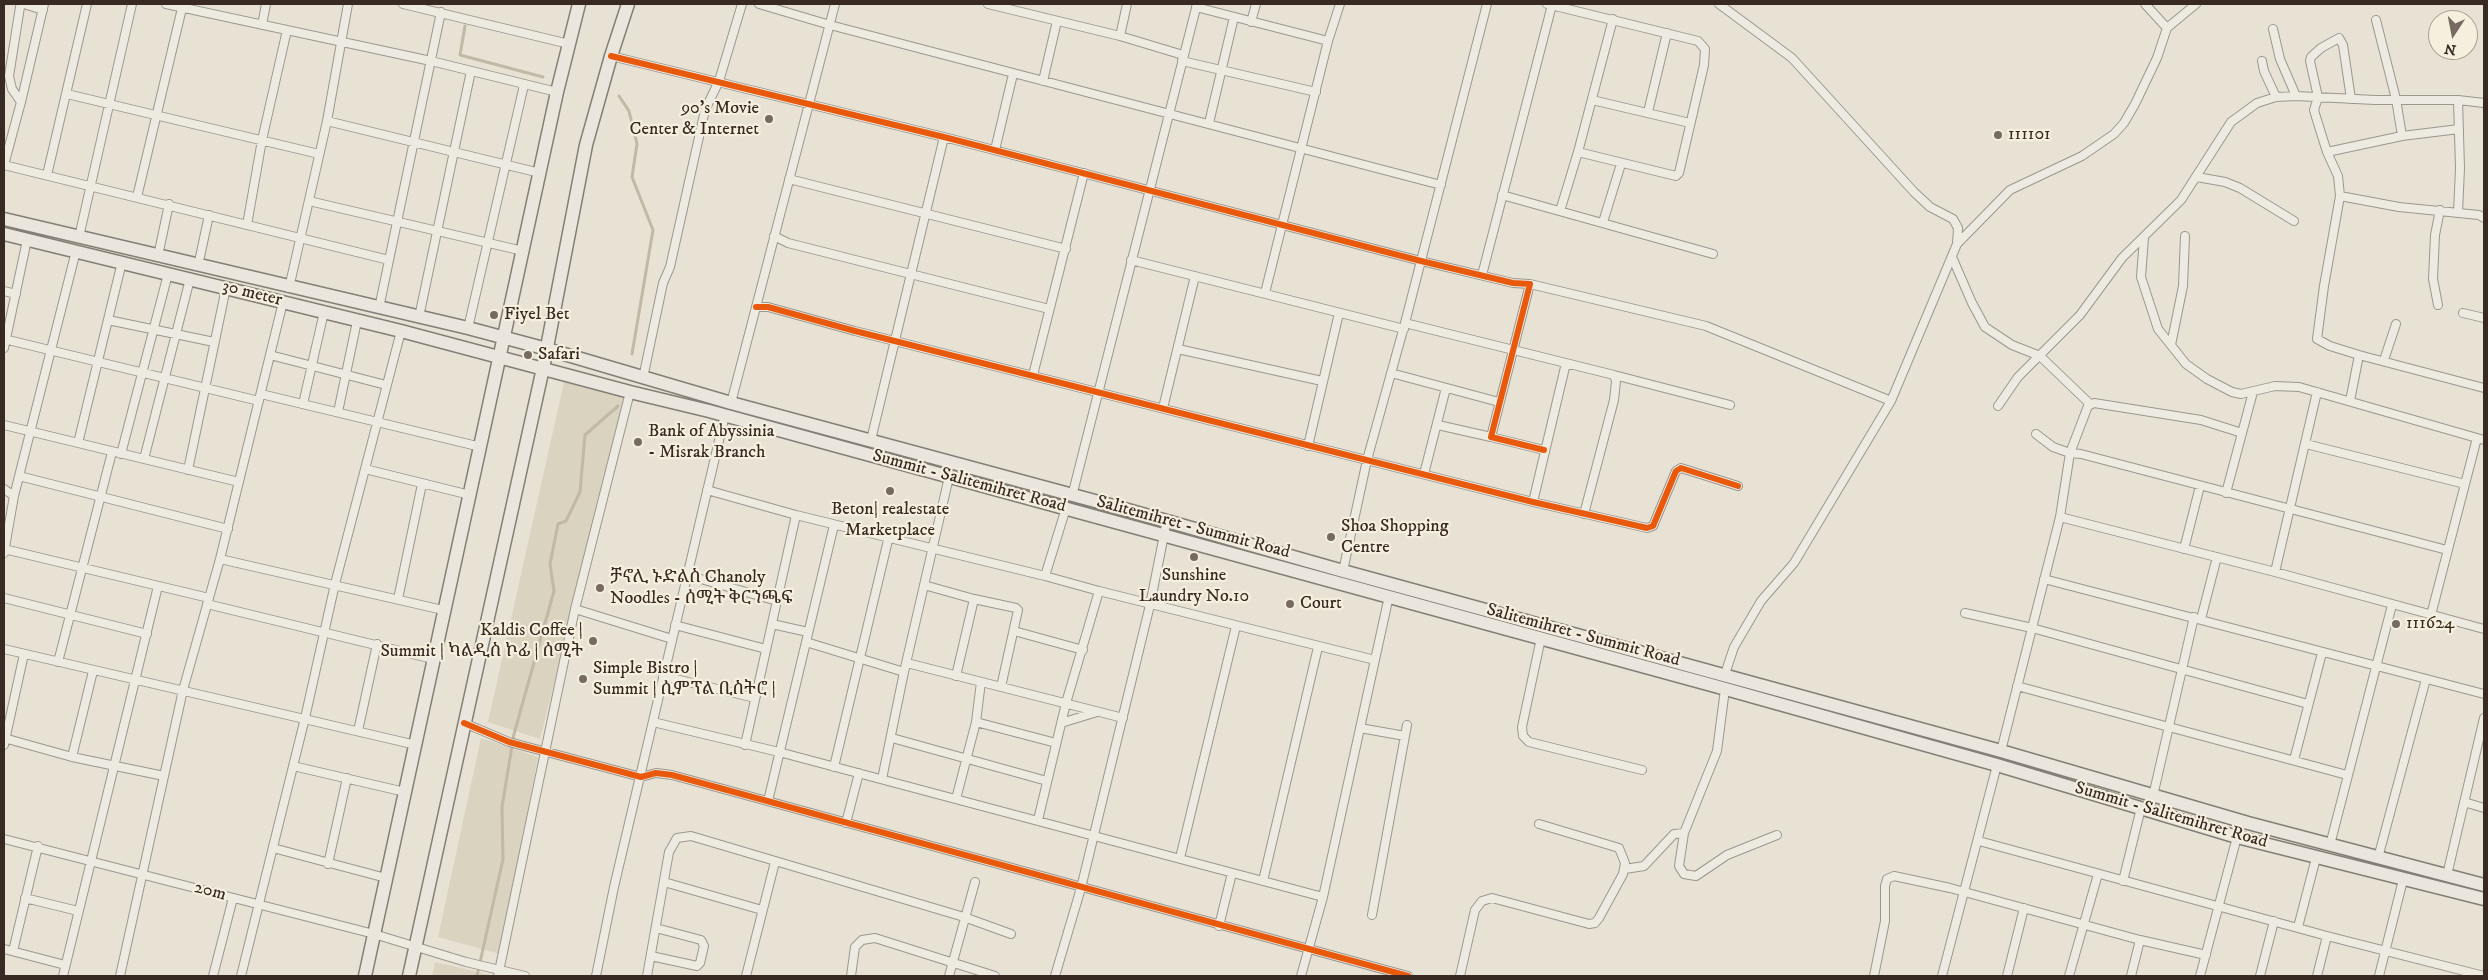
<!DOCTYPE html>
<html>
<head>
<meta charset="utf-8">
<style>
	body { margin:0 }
	#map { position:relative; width:2488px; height:980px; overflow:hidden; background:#e7e2d4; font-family:"IM FELL DW Pica",serif }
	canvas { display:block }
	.frame { position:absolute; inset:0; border:5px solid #392923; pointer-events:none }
	.north { position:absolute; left:2428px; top:10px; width:50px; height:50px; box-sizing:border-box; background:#f5efde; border:1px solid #aaa093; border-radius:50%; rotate:191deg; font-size:14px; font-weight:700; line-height:20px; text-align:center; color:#392923 }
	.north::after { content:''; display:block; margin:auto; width:18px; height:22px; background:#766a61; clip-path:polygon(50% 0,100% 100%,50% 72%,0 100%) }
</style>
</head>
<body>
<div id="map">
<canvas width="2488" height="980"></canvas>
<div class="frame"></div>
<div class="north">N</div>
</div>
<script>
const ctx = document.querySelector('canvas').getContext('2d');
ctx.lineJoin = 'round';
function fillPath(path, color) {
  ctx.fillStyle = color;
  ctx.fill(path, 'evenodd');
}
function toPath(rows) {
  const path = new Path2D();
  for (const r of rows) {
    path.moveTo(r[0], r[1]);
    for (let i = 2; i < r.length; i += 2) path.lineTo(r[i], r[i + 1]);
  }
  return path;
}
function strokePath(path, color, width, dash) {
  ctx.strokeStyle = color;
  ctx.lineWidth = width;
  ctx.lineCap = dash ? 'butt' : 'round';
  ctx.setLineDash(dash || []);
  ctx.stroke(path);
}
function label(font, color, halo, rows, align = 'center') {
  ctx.font = font + ' "IM FELL DW Pica","Noto Serif Ethiopic",serif';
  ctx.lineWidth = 4.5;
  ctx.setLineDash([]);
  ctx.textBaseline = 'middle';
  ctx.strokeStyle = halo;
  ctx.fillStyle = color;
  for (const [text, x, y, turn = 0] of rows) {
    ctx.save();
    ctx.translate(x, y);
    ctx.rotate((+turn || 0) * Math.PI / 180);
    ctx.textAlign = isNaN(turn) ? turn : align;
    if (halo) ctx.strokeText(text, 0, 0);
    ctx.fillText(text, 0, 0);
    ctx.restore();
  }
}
fillPath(toPath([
	[564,382,626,397,540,739,488,722],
	[481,738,538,757,500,954,438,937],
	[435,962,495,976,432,976]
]), '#dad3c0');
strokePath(toPath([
	[465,26,460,55,543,77],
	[619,96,629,111,637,144,632,177,653,230,632,354],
	[477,976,503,859,502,807,514,734,554,591,550,564,558,524,566,521,580,492,585,435,618,406]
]), '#c1b8a6', 3);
const street = toPath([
	[24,4,43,10],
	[166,4,431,61,557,92],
	[403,4,569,44],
	[759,4,830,25,1441,185],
	[988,4,1120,36,1183,55],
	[1547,4,1698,41,1705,49,1704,65,1679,173,1676,176,1578,152],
	[1719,4,1792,58,1914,192,1930,207,1953,219,1958,228,1957,244,1891,401,1794,563,1761,601,1734,647,1725,674],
	[2145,4,2167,28],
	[1196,7,1328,41],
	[2376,20,2396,99,2402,136],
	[1251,22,1256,4],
	[262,25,266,4],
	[2273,29,2280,59,2296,96],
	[1120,36,1127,4],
	[611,56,944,137,1421,261,1513,283,1530,284,1491,437,1544,450],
	[1182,61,1316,92],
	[2262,61,2264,71,2276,97],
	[1043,81,1057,21],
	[67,94,319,154],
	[2351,99,2343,45,2339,38,2321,48,2311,57,2310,61,2318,97,2314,110,2316,117,2327,152,2338,176,2340,196,2324,286,2317,339,2330,346,2359,355],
	[1592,100,1690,123],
	[2458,100,2460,168,2458,213],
	[21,102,44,4],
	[1648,112,1667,33],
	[327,121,540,173],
	[1209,123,1234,17],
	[995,150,1013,74],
	[2327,152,2402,136,2459,129],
	[4,165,389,260],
	[4,165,21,102,12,89,9,76,20,7,23,4],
	[47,175,87,4],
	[2197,177,2225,182,2240,188,2294,221],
	[789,179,1066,249],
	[1502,195,1713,254],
	[2340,196,2399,207,2479,215,2484,218],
	[137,197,183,4],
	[309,201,523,251],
	[1560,211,1578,152,1613,19],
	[1603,222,1621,164],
	[247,225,262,140,287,30],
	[774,236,788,243,1049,309],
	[79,237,132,4],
	[2144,238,2141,277,2158,329,2186,364,2207,379,2232,392,2241,394,2275,386,2299,387,2484,440],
	[1957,244,2010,190,2082,156,2114,134,2124,123,2135,104,2157,58,2167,28,2196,4],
	[158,256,169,204],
	[1952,257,1972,303,1985,327,2012,345,2040,356,2090,404],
	[1131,260,1404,329],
	[198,266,209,215],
	[1482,275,1552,5],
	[1530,284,1706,326,1891,401],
	[289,288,327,121,348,4],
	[4,291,16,294],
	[1265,293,1328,41,1340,4],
	[2438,305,2433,279,2435,235,2440,210],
	[756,307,768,307,855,331,1533,502,1647,528,1653,526,1676,471,1681,468,1738,486],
	[379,308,441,12],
	[2463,313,2484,318],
	[419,317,471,71],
	[108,320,214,342],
	[1405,323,1614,375,1616,381,1614,400,1584,514],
	[468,328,524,85],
	[4,339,259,401],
	[2171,345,2183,286,2185,236],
	[4,348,27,240],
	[1178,349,1322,381],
	[270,355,386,385],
	[2384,360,2396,324],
	[1391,373,1499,402],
	[1033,375,1084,173],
	[1614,375,1730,405],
	[643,378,663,283,670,267,705,110,719,81,742,4],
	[261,394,481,447],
	[2350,401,2359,355,2484,388],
	[731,403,835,4],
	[303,404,324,312],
	[1998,406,2018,377,2080,315,2122,258,2181,200,2231,122,2257,103,2276,97,2296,96,2375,100,2458,100,2484,103],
	[1163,408,1195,276],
	[338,412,357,321],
	[4,425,239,482],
	[1438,425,1491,437],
	[2036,434,2053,447,2070,453,2088,406,2094,403,2201,420,2242,433],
	[871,440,944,137],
	[78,443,122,262],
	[2306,444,2465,484],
	[1308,446,1339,313],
	[121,454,168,274],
	[144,459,190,279],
	[365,469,470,495],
	[188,470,226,288],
	[1424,474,1446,388],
	[19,476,228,529],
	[4,489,14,496],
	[707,490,796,515],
	[2226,493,2253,392],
	[1072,496,1197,4],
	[1533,502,1566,363],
	[2060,517,2070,453,2081,454,2447,550],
	[4,549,209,598],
	[2184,549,2200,486],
	[4,553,14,496,76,251],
	[220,559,443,610],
	[1343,571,1367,460,1405,323,1487,4],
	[2275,572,2317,392],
	[687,575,777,601],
	[1045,576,1066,508],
	[2044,579,2484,694],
	[924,585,974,599,1016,608,1018,610,1001,687],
	[1099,591,1375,660],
	[4,598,147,634],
	[398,599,422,484],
	[207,604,433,659],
	[575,609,672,639],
	[1965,613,2032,628,2308,704],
	[2431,615,2477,438],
	[2201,619,2217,557],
	[772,624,808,632],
	[675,625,766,649],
	[1014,631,1083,650],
	[1541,638,1522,727,1523,736,1529,742,1642,770],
	[806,642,904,672],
	[4,649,416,745],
	[58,662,112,452],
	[907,663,1123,718],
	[663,676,755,698],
	[956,676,974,599],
	[981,682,976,722,1056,743],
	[2017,686,2347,775],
	[1725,689,1717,751,1684,833,1679,866,1684,874,1696,876,1727,855,1777,835],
	[653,722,779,752,1323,897],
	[464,723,509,742,641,777,656,773,672,775,1408,976],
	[1061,723,1097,712],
	[1360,728,1405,736],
	[358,731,377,644],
	[4,738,72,757,164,776],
	[892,738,1047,781],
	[4,745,24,654],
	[745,745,796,515,1045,576,1099,591,1066,703,1038,820],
	[2001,751,2060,517,2275,572,2484,629],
	[72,757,93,671],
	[2294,760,2322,653],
	[293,766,405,792],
	[834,767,889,536],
	[882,779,904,672,949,477],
	[2153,796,2194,617],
	[956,799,976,722],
	[768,801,834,525],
	[2464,802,2484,808],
	[846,823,859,773],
	[4,839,374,934,466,962,525,976],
	[1979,841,2327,936,2484,976],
	[2330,845,2392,605],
	[273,848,386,878],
	[1180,858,1236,626],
	[2378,858,2426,679],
	[328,864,347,778],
	[1625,869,1644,866,1674,834,1684,833],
	[2447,875,2484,718],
	[1263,881,1318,647],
	[2123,881,2141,808],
	[664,882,762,910],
	[25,898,78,911],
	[1372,915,1407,725],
	[1219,926,1232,873],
	[2298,927,2316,858],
	[4,949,65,965],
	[13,951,38,846],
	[651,956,697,966,700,963,704,946,701,940,656,928],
	[63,976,158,586],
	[120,976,183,690,220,559,283,302],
	[213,976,233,898],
	[241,976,305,718,335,584,401,331],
	[498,976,575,609,630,392],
	[596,976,614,887,725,415],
	[647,976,669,852,677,838,691,836,964,917,1011,934],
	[746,976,775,862],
	[851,976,855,947,862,940,875,938,995,976],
	[949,976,975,882],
	[1055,976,1081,888,1150,605,1167,520],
	[1301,976,1323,897,1389,596],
	[1460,976,1475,910,1482,901,1492,898,1589,924,1595,923,1599,918,1623,874,1625,863,1619,848,1539,824],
	[1874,976,1885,921,1885,886,1887,879,1894,876,1950,888,2140,940,2206,955],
	[1942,976,1997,765],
	[2007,976,2024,908],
	[2069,976,2098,874],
	[2131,976,2140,940],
	[2200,976,2237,837],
	[2260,976,2274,921],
	[2317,976,2327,936],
	[2379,976,2403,880]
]);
const primary = toPath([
	[4,219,468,328,547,349,731,403,1121,508,1343,571,2001,751,2248,823,2484,885],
	[4,234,401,331,630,392,709,411,1715,686,1997,765,2237,837,2484,899],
	[365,976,557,92,579,4],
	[409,976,543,368,586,145,611,56,628,4]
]);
strokePath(street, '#9c978e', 10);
strokePath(primary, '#837e76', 15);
strokePath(street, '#edeae2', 8);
strokePath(primary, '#eae6de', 12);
strokePath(toPath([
	[611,56,944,137,1421,261,1513,283,1530,284,1491,437,1544,450],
	[756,307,768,307,855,331,1533,502,1647,528,1653,526,1676,471,1681,468,1738,486],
	[464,723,509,742,641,777,656,773,672,775,1408,976]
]), '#e8590c', 6);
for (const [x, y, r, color] of [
	[769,119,5,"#766a61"],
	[1998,135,5,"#766a61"],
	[494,315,5,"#766a61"],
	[528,355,5,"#766a61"],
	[638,442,5,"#766a61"],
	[890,491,5,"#766a61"],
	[1331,537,5,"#766a61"],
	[1194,557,5,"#766a61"],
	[600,588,5,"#766a61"],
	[1290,604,5,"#766a61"],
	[2396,624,5,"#766a61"],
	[593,641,5,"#766a61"],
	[583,679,5,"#766a61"]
]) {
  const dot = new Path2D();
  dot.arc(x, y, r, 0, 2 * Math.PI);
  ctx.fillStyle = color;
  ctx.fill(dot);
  strokePath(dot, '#f5efde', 2);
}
label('18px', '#392923', '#f5efde', [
	["90's Movie",759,109,"right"],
	["Center & Internet",759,130,"right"],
	["111101",2008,135],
	["Fiyel Bet",504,315],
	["Safari",538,355],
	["Bank of Abyssinia",648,432],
	["- Misrak Branch",648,453],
	["Beton| realestate",890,510,"center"],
	["Marketplace",890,531,"center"],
	["Shoa Shopping",1341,527],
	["Centre",1341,548],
	["Sunshine",1194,576,"center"],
	["Laundry No.10",1194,597,"center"],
	["ቻኖሊ ኑድልስ Chanoly",610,578],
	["Noodles - ሰሚት ቅርንጫፍ",610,599],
	["Court",1300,604],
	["111624",2406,624],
	["Kaldis Coffee |",583,631,"right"],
	["Summit | ካልዲስ ኮፊ | ሰሚት",583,652,"right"],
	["Simple Bistro |",593,669],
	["Summit | ሲምፕል ቢስትሮ |",593,690]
], 'left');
label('18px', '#392923', '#f5efde', [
	["30 meter",252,294,14],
	["Summit - Salitemihret Road",969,482,15],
	["Salitemihret - Summit Road",1193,528,15],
	["Salitemihret - Summit Road",1583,636,15],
	["Summit - Salitemihret Road",2171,816,16],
	["20m",210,892,15]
]);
</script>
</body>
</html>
